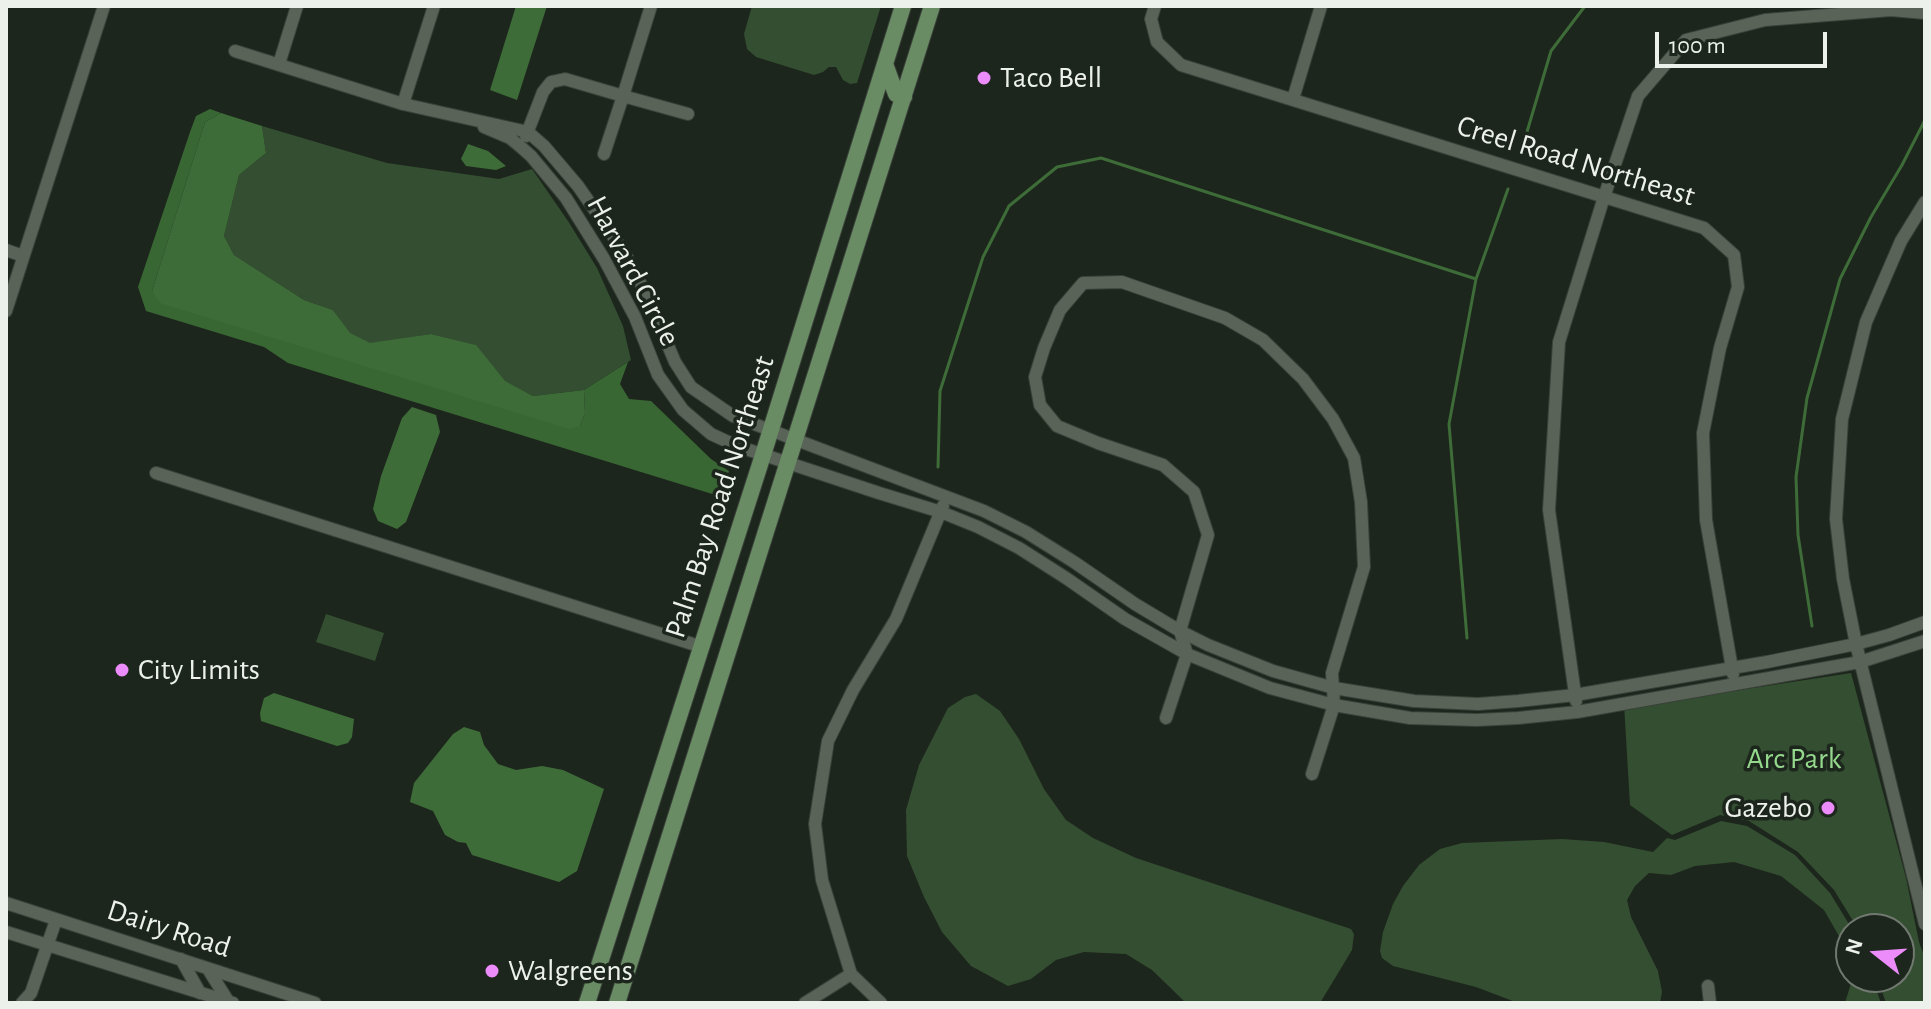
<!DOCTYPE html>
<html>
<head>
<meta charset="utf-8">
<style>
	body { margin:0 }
	#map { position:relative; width:1931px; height:1009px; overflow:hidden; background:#1d261c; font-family:"Alegreya Sans",sans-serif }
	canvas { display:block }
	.frame { position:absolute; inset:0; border:8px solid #ecf2eb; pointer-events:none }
	.north { position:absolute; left:1835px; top:913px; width:80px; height:80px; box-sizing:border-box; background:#1d261c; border:2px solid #70786f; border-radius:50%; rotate:287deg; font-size:22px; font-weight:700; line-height:32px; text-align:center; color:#ecf2eb }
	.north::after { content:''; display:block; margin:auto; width:28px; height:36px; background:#ec8cfb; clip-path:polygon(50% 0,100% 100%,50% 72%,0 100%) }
	.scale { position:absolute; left:1655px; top:32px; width:172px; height:36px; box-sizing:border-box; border:4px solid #ecf2eb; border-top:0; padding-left:10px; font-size:24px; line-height:28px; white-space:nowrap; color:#ecf2eb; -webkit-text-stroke:6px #1d261c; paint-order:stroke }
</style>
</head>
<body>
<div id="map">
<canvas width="1931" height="1009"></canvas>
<div class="frame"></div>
<div class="north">N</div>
<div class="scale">100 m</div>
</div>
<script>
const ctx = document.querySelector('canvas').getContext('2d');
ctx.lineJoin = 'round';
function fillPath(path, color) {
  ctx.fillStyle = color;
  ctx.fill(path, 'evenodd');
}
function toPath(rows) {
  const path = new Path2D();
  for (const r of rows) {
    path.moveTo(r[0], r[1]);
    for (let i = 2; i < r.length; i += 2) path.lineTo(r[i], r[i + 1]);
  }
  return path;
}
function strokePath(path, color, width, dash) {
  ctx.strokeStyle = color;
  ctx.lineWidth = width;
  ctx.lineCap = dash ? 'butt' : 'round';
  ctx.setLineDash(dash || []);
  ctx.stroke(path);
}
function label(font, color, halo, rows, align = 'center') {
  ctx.font = font + ' "Alegreya Sans",sans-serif';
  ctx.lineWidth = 7;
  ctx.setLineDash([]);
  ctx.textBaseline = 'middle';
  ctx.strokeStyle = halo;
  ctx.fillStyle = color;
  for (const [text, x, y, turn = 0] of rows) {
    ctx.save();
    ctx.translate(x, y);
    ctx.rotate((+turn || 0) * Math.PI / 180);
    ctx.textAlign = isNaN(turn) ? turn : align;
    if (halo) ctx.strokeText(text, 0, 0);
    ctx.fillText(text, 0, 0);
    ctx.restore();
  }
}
fillPath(toPath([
	[752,6,881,6,857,83,850,84,843,80,836,67,829,67,823,72,814,75,756,57,747,49,744,34],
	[262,126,387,163,499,179,532,169,568,221,597,268,623,326,631,360,584,390,533,396,504,381,475,345,431,334,370,344,350,334,333,310,304,300,234,255,224,236,239,175,266,153],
	[326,614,384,633,375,661,316,642],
	[1851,673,1906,878,1919,942,1925,958,1925,1003,1886,1003,1877,977,1899,977,1899,929,1858,929,1834,890,1798,852,1749,821,1720,815,1672,835,1630,805,1624,704,1694,697],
	[976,694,1000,711,1019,739,1044,789,1066,820,1093,838,1136,858,1351,929,1354,934,1352,950,1320,1003,1186,1003,1152,970,1126,954,1084,952,1056,960,1031,979,1008,986,971,966,942,932,924,897,907,856,906,810,919,765,948,708,965,697],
	[1721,821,1747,826,1795,855,1830,893,1852,929,1851,969,1847,950,1824,910,1781,876,1734,862,1695,866,1671,875,1649,873,1635,886,1627,900,1631,917,1658,971,1662,992,1660,1003,1518,1003,1476,987,1393,966,1382,958,1380,951,1383,932,1393,904,1403,886,1419,865,1440,849,1462,843,1562,839,1604,842,1653,852,1667,838,1675,840],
	[1853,977,1872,977,1881,1003,1845,1003]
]), '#344e31');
fillPath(toPath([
	[210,109,221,113,205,122,152,291,580,426,585,413,584,390,628,362,620,384,629,399,651,401,711,459,729,471,722,497,288,363,264,347,146,311,138,287,190,132,196,116]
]), '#396734');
fillPath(toPath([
	[516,6,547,6,517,100,490,90],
	[221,113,262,126,266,153,239,175,224,236,234,255,304,300,333,310,350,333,370,343,431,334,476,345,505,381,533,396,584,390,585,413,580,426,569,429,160,303,152,291,205,122],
	[468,144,488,151,506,166,496,170,466,166,461,159],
	[412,407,436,415,440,432,406,522,397,529,378,521,373,509,381,476,402,418],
	[274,693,354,719,352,737,348,743,337,746,261,721,260,713,264,698],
	[464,727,480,732,484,745,498,764,516,770,542,766,563,770,604,789,577,871,559,882,472,855,466,843,458,842,445,835,433,811,410,802,414,783,453,734]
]), '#3e6c39');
strokePath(toPath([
	[1521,152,1551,51,1585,6],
	[938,467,940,391,983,257,1009,206,1057,167,1101,158,1476,279],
	[1812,626,1798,535,1796,477,1807,398,1840,279,1871,217,1902,165,1925,120],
	[1467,638,1449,424,1476,279,1508,189]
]), '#3e6c39', 3);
const minor = toPath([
	[1155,6,1151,19,1157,42,1181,65,1704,228,1734,255,1738,287,1720,348,1703,433,1706,520,1733,674],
	[235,51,403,104,528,132,544,146,578,186,624,252,647,296,675,362,691,387,733,416,984,511,1026,532,1074,562,1135,604,1180,631,1208,645,1273,671,1334,688,1414,701,1478,704,1518,701,1575,695,1767,662,1856,644,1889,635,1925,622],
	[279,64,297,6],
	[1293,99,1321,6],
	[403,104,434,6],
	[484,127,510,138,522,148,531,156,566,198,604,259,635,317,658,375,683,410,711,434,737,446,879,493,941,512,978,527,1019,548,1066,578,1125,619,1187,654,1270,688,1334,705,1410,718,1477,720,1518,718,1577,712,1860,662,1925,641],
	[526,136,543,92,551,82,565,79,623,96,651,6],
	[604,154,623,96,688,114],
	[1925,202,1901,241,1866,322,1842,419,1836,519,1843,579,1856,644,1925,924],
	[6,250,23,256],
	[6,311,104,6],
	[156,473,702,647],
	[1576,701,1549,510,1559,342,1604,197,1638,96,1686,40,1765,20,1891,10,1925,13],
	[1166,718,1187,654,1180,631,1208,535,1194,492,1163,465,1098,443,1057,426,1040,405,1035,377,1044,348,1060,310,1083,283,1122,282,1225,318,1263,340,1303,379,1333,419,1354,458,1361,502,1364,567,1332,673,1334,705,1312,774],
	[6,903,315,1003],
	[6,932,233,1003],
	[181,959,200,993],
	[208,969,228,1001],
	[1708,986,1710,1003],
	[22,1003,31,993,56,920],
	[805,1003,851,974],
	[881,1003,851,974,822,880,815,824,828,741,853,690,896,619,943,506]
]);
const major = toPath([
	[885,64,896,94,904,97],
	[587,1003,763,455,903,6],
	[617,1003,932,6]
]);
strokePath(minor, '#394139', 14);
strokePath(major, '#394139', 18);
strokePath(minor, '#596358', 12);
strokePath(major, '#698c65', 16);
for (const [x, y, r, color] of [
	[984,78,8,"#ec8cfb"],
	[122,670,8,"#ec8cfb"],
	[1828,808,8,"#ec8cfb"],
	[492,971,8,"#ec8cfb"]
]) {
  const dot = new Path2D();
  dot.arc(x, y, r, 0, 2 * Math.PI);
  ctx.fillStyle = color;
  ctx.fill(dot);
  strokePath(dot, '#1d261c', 3);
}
label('30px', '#ecf2eb', '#1d261c', [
	["Taco Bell",1000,78],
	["City Limits",138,670],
	["Gazebo",1812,808,"right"],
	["Walgreens",508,971]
], 'left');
label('30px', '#ecf2eb', '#1d261c', [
	["Creel Road Northeast",1576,161,17],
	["Harvard Circle",633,271,62],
	["Palm Bay Road Northeast",720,497,-72],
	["Dairy Road",169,929,18]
]);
label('30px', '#95d88d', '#1d261c', [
	["Arc Park",1794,759]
]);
</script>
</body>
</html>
